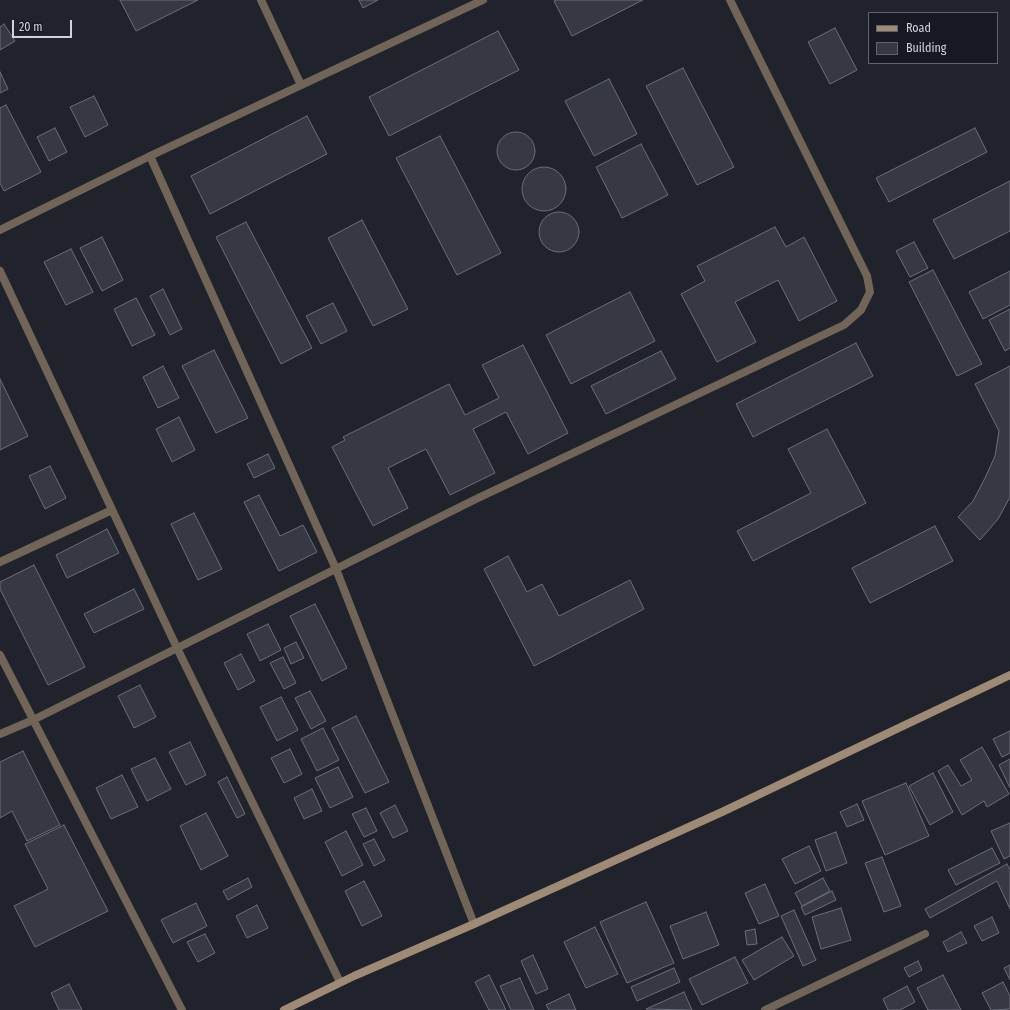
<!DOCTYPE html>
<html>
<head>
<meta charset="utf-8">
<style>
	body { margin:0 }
	#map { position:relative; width:1010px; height:1010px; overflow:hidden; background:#20222c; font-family:"Fira Sans Condensed",sans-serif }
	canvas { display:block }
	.legend { position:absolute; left:868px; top:12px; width:130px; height:52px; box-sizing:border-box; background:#161822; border:1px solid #61636c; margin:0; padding:5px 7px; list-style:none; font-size:12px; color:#d2d3da }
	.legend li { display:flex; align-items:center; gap:8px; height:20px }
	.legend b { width:20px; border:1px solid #61636c }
	.scale { position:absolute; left:12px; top:20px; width:60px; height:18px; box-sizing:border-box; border:2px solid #d2d3da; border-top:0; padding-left:5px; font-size:12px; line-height:14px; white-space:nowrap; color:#d2d3da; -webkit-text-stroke:3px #161822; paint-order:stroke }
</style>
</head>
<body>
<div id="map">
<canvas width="1010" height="1010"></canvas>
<ul class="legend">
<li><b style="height:5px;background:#9e8a75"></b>Road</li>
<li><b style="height:11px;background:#363944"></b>Building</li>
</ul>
<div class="scale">20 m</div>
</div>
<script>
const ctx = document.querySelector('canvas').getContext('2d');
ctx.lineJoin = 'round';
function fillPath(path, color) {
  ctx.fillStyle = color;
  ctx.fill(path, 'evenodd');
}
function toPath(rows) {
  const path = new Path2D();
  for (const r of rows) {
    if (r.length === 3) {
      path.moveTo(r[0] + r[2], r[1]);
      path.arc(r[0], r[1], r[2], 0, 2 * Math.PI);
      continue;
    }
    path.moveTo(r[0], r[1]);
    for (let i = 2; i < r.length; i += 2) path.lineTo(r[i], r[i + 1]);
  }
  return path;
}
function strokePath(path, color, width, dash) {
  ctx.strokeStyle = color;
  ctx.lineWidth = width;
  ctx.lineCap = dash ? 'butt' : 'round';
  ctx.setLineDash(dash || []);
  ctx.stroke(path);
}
const building = toPath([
	[120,0,198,0,136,31,120,0],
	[359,0,378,0,363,8,359,0],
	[556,0,643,0,572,36,554,1,556,0],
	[4,24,15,41,0,50,0,27,4,24],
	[835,28,857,70,830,84,808,42,835,28],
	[498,31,519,70,389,136,369,97,498,31],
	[683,68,734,167,697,185,646,86,683,68],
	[0,72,8,89,0,93,0,72],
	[609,79,637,134,594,156,565,101,609,79],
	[94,96,108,125,85,137,70,107,94,96],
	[6,105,41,172,4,191,0,183,0,108,6,105],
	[307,116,327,154,210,214,191,176,307,116],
	[55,128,67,152,49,161,37,137,55,128],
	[975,128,987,152,889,202,876,178,975,128],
	[516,151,19],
	[440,136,501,253,457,275,396,158,440,136],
	[641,144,668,195,622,218,596,167,641,144],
	[544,189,22],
	[1010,181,1010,231,954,259,933,220,1010,181],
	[559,232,20],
	[362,220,408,309,373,326,328,238,362,220],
	[246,222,312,348,281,364,216,237,246,222],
	[775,227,786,247,804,237,837,301,799,321,778,280,735,302,756,342,717,362,681,294,705,281,697,266,775,227],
	[102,237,123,280,102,291,80,248,102,237],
	[914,242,928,268,910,277,896,251,914,242],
	[71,249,93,292,66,305,44,262,71,249],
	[933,270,982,364,957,376,909,282,933,270],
	[1010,271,1010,305,983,319,969,292,1010,271],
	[163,289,182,329,170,335,150,296,163,289],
	[630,292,655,341,571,384,546,335,630,292],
	[136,298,155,335,132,346,114,309,136,298],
	[333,303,347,331,321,344,306,316,333,303],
	[1010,309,1010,348,1005,351,989,320,1010,309],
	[856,343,873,376,753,437,736,404,856,343],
	[523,345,568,433,528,454,506,412,473,429,495,473,450,495,426,449,388,468,408,508,373,526,332,447,345,440,343,437,449,384,465,415,499,398,482,365,523,345],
	[214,350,248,418,216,433,182,366,214,350],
	[661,351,676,379,606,414,591,386,661,351],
	[163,366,179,398,158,408,143,377,163,366],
	[1010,366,1010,497,998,519,980,540,958,517,973,501,985,478,995,456,999,431,975,384,1010,366],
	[0,379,28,436,0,450,0,379],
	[179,417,195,450,172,462,156,429,179,417],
	[827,429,866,503,753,561,737,531,811,493,788,449,827,429],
	[268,454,275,468,254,478,247,464,268,454],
	[50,466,66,498,45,509,29,476,50,466],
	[259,495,280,536,303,525,317,552,279,571,244,502,259,495],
	[194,513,222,569,198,580,171,524,194,513],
	[935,526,953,561,870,603,852,568,935,526],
	[107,529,119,553,67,578,56,555,107,529],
	[508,556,527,592,542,584,559,616,630,580,644,609,534,666,484,569,508,556],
	[34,565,85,667,48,685,0,589,0,582,34,565],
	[134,589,144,609,94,633,84,614,134,589],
	[315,604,347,668,322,681,290,616,315,604],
	[268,624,281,650,260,661,247,634,268,624],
	[296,642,304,658,291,664,284,648,296,642],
	[241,654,255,681,238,690,224,663,241,654],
	[283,657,296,683,284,689,270,663,283,657],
	[140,685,156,717,134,728,118,696,140,685],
	[310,691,326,721,311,729,295,698,310,691],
	[281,697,298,730,277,741,260,707,281,697],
	[356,716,389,782,365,793,332,728,356,716],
	[323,728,339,760,317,771,301,739,323,728],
	[1010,731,1010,753,1002,757,993,739,1010,731],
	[190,742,206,775,186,785,169,752,190,742],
	[982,747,1009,794,987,807,984,801,962,815,938,771,948,765,961,786,972,780,960,760,982,747],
	[290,749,302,774,284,783,271,758,290,749],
	[23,751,60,825,27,841,12,811,0,818,0,762,23,751],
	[155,758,171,789,147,801,131,769,155,758],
	[1010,759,1010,788,999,765,1010,759],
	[338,767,353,797,330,808,315,778,338,767],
	[933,773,953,812,930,825,909,786,933,773],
	[122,775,138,807,111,819,96,788,122,775],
	[227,777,245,814,237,818,218,782,227,777],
	[906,783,929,836,885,855,862,801,906,783],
	[312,789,322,811,304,819,294,798,312,789],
	[857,804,864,820,847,827,840,812,857,804],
	[395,805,408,831,393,838,380,813,395,805],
	[366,808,377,831,364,837,352,814,366,808],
	[206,813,228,856,201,870,180,826,206,813],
	[1010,823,1010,856,1004,859,991,831,1010,823],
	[64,825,108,911,35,947,14,906,48,889,25,844,64,825],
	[346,831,363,865,342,876,325,842,346,831],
	[836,832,847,863,826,871,815,840,836,832],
	[374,839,385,860,374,866,363,844,374,839],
	[809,846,821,871,795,884,782,859,809,846],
	[992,848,1000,863,956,885,948,870,992,848],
	[882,857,901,906,884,912,865,863,882,857],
	[1007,864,1010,870,1010,909,997,881,930,918,925,909,1007,864],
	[248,878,252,887,228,900,223,891,248,878],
	[823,878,830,891,802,906,795,893,823,878],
	[364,881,382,916,362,926,345,891,364,881],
	[765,884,779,916,759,924,745,893,765,884],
	[832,891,836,900,805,915,801,907,832,891],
	[646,902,674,963,627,983,600,922,646,902],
	[196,903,207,926,173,943,161,920,196,903],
	[257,905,268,928,247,938,236,916,257,905],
	[841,908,851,940,821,949,812,917,841,908],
	[794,910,816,960,803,966,781,916,794,910],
	[706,912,719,945,683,959,670,926,706,912],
	[992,917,999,933,982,941,974,926,992,917],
	[595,927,618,974,586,988,564,942,595,927],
	[755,929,757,944,747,945,745,931,755,929],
	[961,932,967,943,948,952,943,942,961,932],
	[205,934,215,953,198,962,187,942,205,934],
	[782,937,794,956,754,980,742,960,782,937],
	[533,955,548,989,536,994,521,961,533,955],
	[735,957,748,983,702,1005,689,979,735,957],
	[918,961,922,970,909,977,904,968,918,961],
	[1010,965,1010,980,1004,968,1010,965],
	[674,968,680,982,637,1001,631,987,674,968],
	[489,975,506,1010,489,1010,475,982,489,975],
	[943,975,961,1010,928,1010,917,988,943,975],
	[520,978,534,1010,511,1010,500,986,520,978],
	[1003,982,1010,996,1010,1009,991,1010,982,993,1003,982],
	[69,984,82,1010,59,1010,51,993,69,984],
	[907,986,915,1002,900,1010,888,1010,883,999,907,986],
	[684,992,692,1010,646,1009,684,992],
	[569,994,576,1010,549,1010,546,1005,569,994]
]);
fillPath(building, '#363944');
strokePath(building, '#6b6e7b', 1);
strokePath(toPath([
	[261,0,301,85],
	[150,156,336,569,474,924],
	[0,230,150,156,483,0],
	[0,271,177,648,340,982],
	[0,562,112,510],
	[0,655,182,1010],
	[0,734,33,720,476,499,844,325,861,310,870,292,867,276,730,0],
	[765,1010,925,934]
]), '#716558', 8);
strokePath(toPath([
	[284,1010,354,976,474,924,722,812,1010,675]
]), '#9e8a75', 8);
</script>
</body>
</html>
